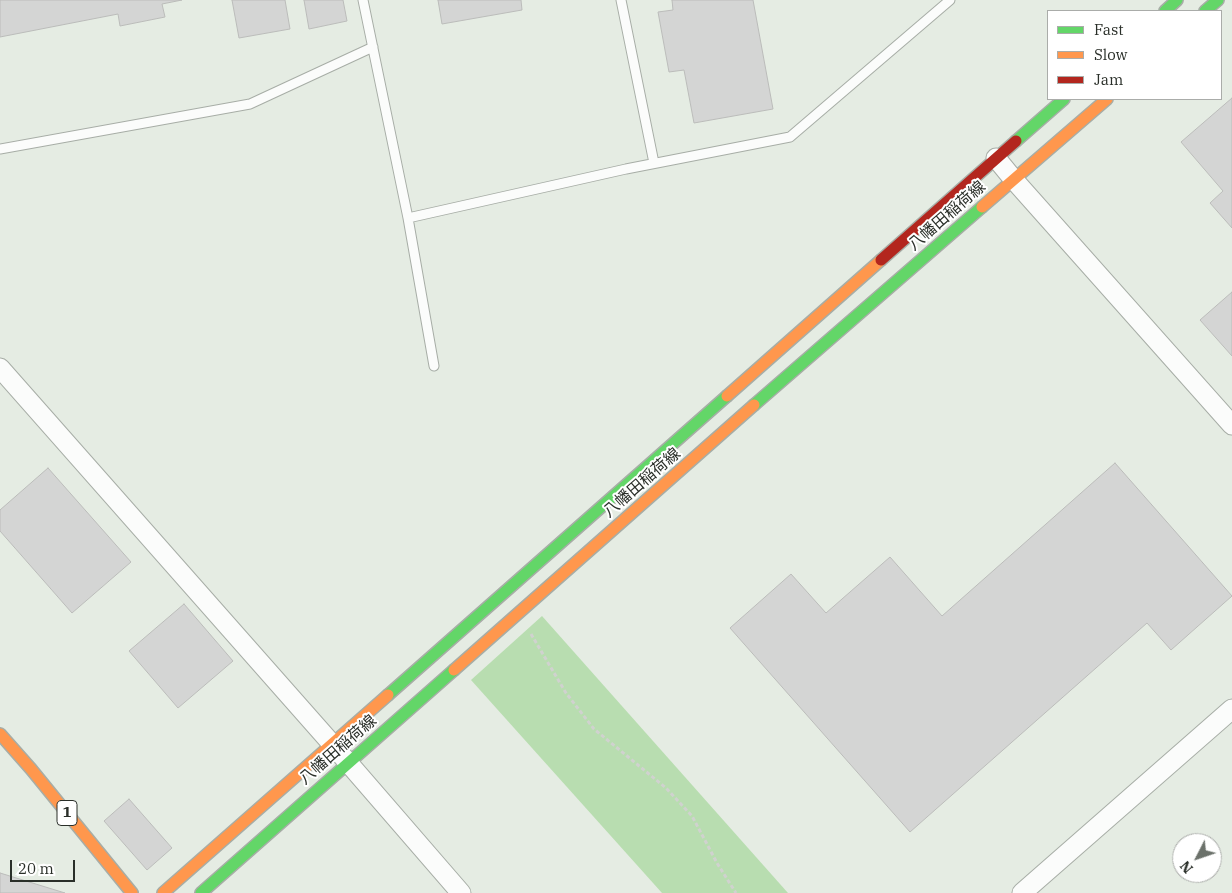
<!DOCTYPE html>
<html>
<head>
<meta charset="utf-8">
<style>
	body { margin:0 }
	#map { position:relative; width:1232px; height:893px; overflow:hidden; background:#e5ece3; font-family:"IBM Plex Serif",serif }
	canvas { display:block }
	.legend { position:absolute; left:1047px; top:10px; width:175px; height:90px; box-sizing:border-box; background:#fff; border:1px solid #aaaca9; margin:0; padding:6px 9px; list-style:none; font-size:15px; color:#2a2f29 }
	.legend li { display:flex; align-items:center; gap:10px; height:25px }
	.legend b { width:25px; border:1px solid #aaaca9 }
	.north { position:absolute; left:1172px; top:833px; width:50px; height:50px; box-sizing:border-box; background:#fff; border:1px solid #aaaca9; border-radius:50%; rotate:229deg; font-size:14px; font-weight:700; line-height:20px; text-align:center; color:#2a2f29 }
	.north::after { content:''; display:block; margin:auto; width:18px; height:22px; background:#6b716a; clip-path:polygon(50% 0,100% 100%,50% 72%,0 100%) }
	.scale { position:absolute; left:10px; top:860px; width:65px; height:22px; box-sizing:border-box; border:2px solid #2a2f29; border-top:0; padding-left:6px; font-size:15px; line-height:18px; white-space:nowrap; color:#2a2f29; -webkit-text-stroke:4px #fff; paint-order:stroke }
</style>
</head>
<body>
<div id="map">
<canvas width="1232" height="893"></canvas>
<ul class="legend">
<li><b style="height:6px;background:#63d668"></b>Fast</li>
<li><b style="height:6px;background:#ff974d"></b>Slow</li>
<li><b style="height:6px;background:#b3261e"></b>Jam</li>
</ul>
<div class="north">N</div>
<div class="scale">20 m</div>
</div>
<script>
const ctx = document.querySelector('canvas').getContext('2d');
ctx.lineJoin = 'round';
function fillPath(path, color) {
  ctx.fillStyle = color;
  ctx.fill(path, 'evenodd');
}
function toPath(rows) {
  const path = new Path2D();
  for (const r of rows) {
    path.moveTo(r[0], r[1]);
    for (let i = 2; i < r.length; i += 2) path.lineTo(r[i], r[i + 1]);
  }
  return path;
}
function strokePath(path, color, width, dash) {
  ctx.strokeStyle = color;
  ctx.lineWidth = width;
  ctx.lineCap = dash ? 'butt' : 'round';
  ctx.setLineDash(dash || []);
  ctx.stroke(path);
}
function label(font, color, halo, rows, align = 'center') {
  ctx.font = font + ' "IBM Plex Serif","Noto Sans JP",serif';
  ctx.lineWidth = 4;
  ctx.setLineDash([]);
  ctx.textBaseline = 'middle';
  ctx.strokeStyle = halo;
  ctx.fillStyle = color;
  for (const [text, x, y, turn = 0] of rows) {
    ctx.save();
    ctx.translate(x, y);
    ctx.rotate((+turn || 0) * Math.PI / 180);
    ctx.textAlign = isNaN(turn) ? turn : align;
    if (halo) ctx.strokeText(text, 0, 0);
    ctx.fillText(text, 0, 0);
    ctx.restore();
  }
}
fillPath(toPath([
	[542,616,788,893,662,893,471,680]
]), '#b8ddb0');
const building = toPath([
	[0,0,182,0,162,4,165,17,120,26,118,14,0,37,0,0],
	[232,0,285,0,290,29,239,38,232,0],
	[304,0,343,0,347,21,309,29,304,0],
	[438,0,521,0,522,10,442,24,438,0],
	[672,0,753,0,773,109,694,123,684,70,669,72,658,12,673,10,672,0],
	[1232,98,1232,228,1210,203,1223,191,1181,142,1232,98],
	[1232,292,1232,356,1200,320,1232,292],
	[1115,463,1232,596,1171,650,1147,623,910,832,730,628,791,574,826,613,890,557,942,616,1115,463],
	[48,468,131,562,72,613,0,531,0,510,48,468],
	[184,604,233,661,178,708,129,651,184,604],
	[129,799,172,848,147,870,104,821,129,799],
	[0,873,65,893,0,893,0,873]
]);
fillPath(building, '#d4d5d4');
strokePath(building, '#bbbcba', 1);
const lane = toPath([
	[363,0,408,218,626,169,790,137,950,0],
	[621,0,654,163],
	[0,149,250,104,373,47],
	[408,218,434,366]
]);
const street = toPath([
	[996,158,1014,180,1232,425],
	[0,368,332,744,461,893],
	[1022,893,1232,709]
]);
const fast = toPath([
	[1165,11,1177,0],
	[1205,11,1218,0],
	[1016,141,1064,99],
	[754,405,982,207],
	[388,695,727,396],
	[201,893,454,670]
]);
const slow = toPath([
	[982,207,1107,99],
	[727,396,881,260],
	[454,670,754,405],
	[0,734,31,769,132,893],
	[163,893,388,695]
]);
const jam = toPath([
	[881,260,1016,141]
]);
strokePath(lane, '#a7ada6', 11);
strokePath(street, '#a7ada6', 21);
strokePath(fast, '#a7ada6', 14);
strokePath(slow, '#a7ada6', 14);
strokePath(jam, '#a7ada6', 14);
strokePath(toPath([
	[531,634,566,693,594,729,666,788,692,816,717,863,736,893]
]), '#d0d2cf', 3, [4, 2.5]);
strokePath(lane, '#fbfcfb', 9);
strokePath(street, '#fbfcfb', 19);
strokePath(fast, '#63d668', 11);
strokePath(slow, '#ff974d', 11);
strokePath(jam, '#b3261e', 11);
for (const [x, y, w] of [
	[67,813,20]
]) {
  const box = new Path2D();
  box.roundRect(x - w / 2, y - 12.5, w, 25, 4);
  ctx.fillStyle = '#fff';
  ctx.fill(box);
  strokePath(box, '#2a2f29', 1);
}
label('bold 15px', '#2a2f29', null, [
	["1",67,813]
]);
label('16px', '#2a2f29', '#fff', [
	["八幡田稲荷線",947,216,-41],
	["八幡田稲荷線",642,483,-41],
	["八幡田稲荷線",338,750,-41]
]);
</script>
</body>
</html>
